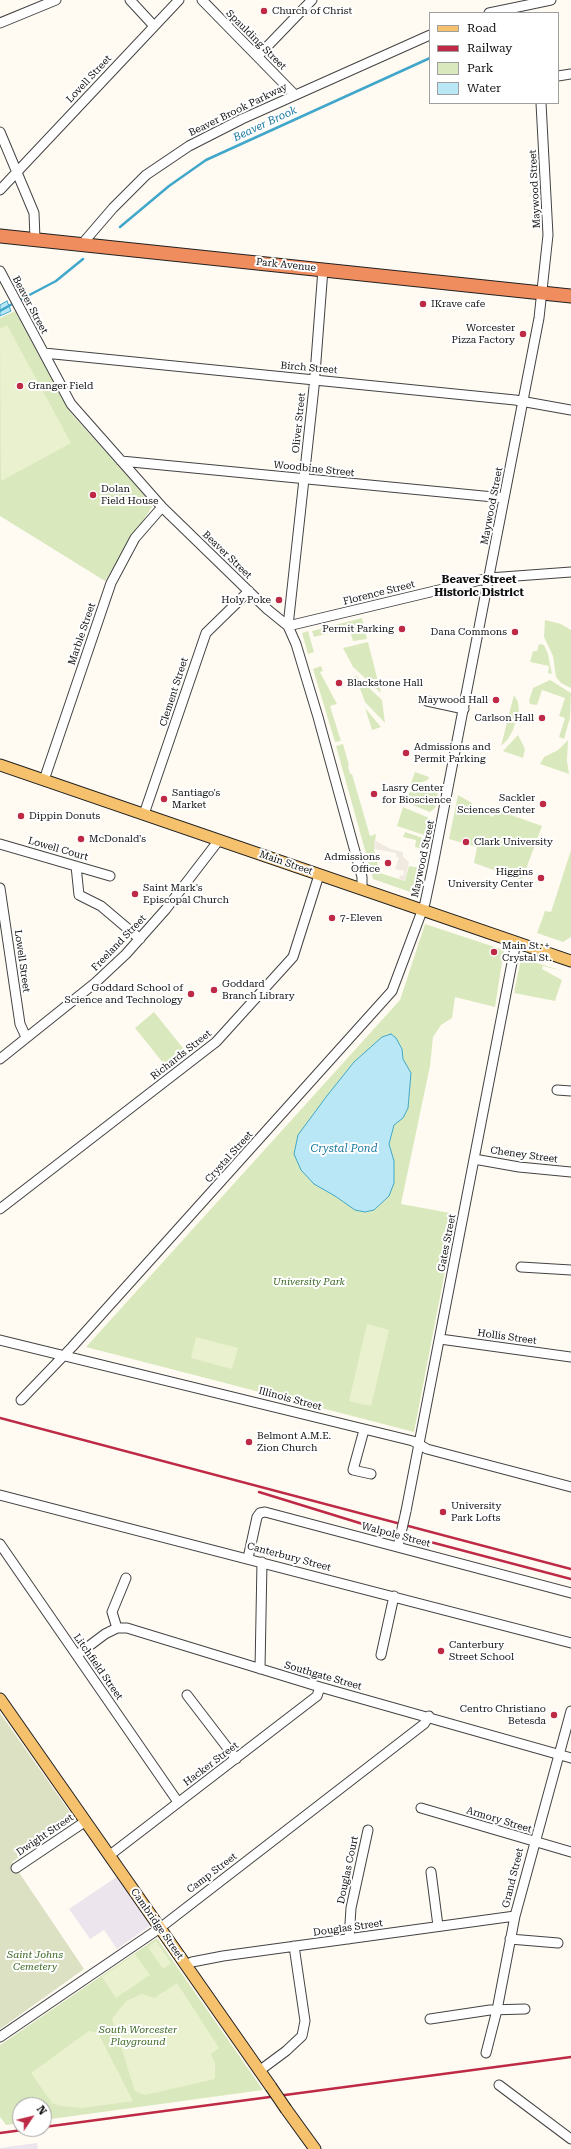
<!DOCTYPE html>
<html>
<head>
<meta charset="utf-8">
<style>
	body { margin:0 }
	#map { position:relative; width:571px; height:2149px; overflow:hidden; background:#fffbf3; font-family:"Roboto Serif",serif }
	canvas { display:block }
	.legend { position:absolute; left:429px; top:12px; width:130px; height:92px; box-sizing:border-box; background:#fff; border:1px solid #9f9f9f; margin:0; padding:5px 7px; list-style:none; font-size:12px; color:#101010 }
	.legend li { display:flex; align-items:center; gap:8px; height:20px }
	.legend b { width:20px; border:1px solid #9f9f9f }
	.north { position:absolute; left:12px; top:2097px; width:40px; height:40px; box-sizing:border-box; background:#fff; border:1px solid #9f9f9f; border-radius:50%; rotate:55deg; font-size:11px; font-weight:700; line-height:16px; text-align:center; color:#101010 }
	.north::after { content:''; display:block; margin:auto; width:14px; height:18px; background:#be2a46; clip-path:polygon(50% 0,100% 100%,50% 72%,0 100%) }
</style>
</head>
<body>
<div id="map">
<canvas width="571" height="2149"></canvas>
<ul class="legend">
<li><b style="height:5px;background:#f5c16d"></b>Road</li>
<li><b style="height:5px;background:#be2a46"></b>Railway</li>
<li><b style="height:11px;background:#dae9bd"></b>Park</li>
<li><b style="height:11px;background:#b9e7f5"></b>Water</li>
</ul>
<div class="north">N</div>
</div>
<script>
const ctx = document.querySelector('canvas').getContext('2d');
ctx.lineJoin = 'round';
function fillPath(path, color) {
  ctx.fillStyle = color;
  ctx.fill(path, 'evenodd');
}
function toPath(rows) {
  const path = new Path2D();
  for (const r of rows) {
    path.moveTo(r[0], r[1]);
    for (let i = 2; i < r.length; i += 2) path.lineTo(r[i], r[i + 1]);
  }
  return path;
}
function strokePath(path, color, width, dash) {
  ctx.strokeStyle = color;
  ctx.lineWidth = width;
  ctx.lineCap = dash ? 'butt' : 'round';
  ctx.setLineDash(dash || []);
  ctx.stroke(path);
}
function label(font, color, halo, rows, align = 'center') {
  ctx.font = font + ' "Roboto Serif",serif';
  ctx.lineWidth = 4;
  ctx.setLineDash([]);
  ctx.textBaseline = 'middle';
  ctx.strokeStyle = halo;
  ctx.fillStyle = color;
  for (const [text, x, y, turn = 0] of rows) {
    ctx.save();
    ctx.translate(x, y);
    ctx.rotate((+turn || 0) * Math.PI / 180);
    ctx.textAlign = isNaN(turn) ? turn : align;
    if (halo) ctx.strokeText(text, 0, 0);
    ctx.fillText(text, 0, 0);
    ctx.restore();
  }
}
fillPath(toPath([
	[118,1876,151,1925,117,1949,104,1930,90,1939,69,1909],
	[37,2143,38,2149,0,2149,0,2148]
]), '#ece5ee');
fillPath(toPath([
	[15,311,69,411,153,505,105,581,0,516,0,318],
	[362,618,367,639,353,641,349,628,314,637,312,631],
	[545,620,561,624,571,630,571,688,561,683,556,677,553,656,544,637],
	[308,631,314,652,308,654,302,633],
	[368,642,381,693,353,667,343,648],
	[539,644,544,645,548,654,552,674,548,673,549,666,530,662,533,651,537,651],
	[321,666,323,671,320,672,337,704,330,706,341,741,335,742,313,669],
	[355,675,382,700,385,723,365,702],
	[550,680,571,693,570,718,564,739,559,737,565,718,559,716,565,698,542,690,537,705,530,704,529,701,533,688],
	[514,695,518,702,519,711,513,730,508,739,501,746],
	[365,708,381,727,372,730],
	[518,735,525,749,523,758,503,751],
	[568,740,567,761,569,774,540,764,544,757,558,750],
	[343,744,349,765,348,766,350,774,352,774,370,836,376,834,374,849,380,873,405,881,409,866,420,868,427,852,419,895,373,879,336,746],
	[415,772,429,777,428,780,410,786],
	[431,785,439,787,435,808,430,812,405,802,407,796,412,790,420,786],
	[458,795,472,803,470,808,474,807,493,817,497,810,542,826,522,880,474,863,477,847,449,839],
	[403,807,429,818,432,824,430,837,397,826],
	[405,832,429,840,427,850,415,847,416,840,403,837],
	[571,850,571,937,563,942,537,933,545,911,551,912],
	[425,924,504,950,495,1007,455,997,452,1018,441,1025,433,1037,430,1066,401,1204,456,1214,414,1432,86,1347,400,1000],
	[521,958,566,972,543,966,542,969,562,980,555,1001,514,993],
	[154,1012,187,1053,168,1069,135,1028],
	[157,1938,263,2090,44,2120,44,2105,20,2105,20,2123,6,2125,0,2117,0,2045]
]), '#dae9bd');
fillPath(toPath([
	[0,1713,74,1818,12,1862,84,1969,0,2029]
]), '#dce1c3');
fillPath(toPath([
	[7,325,71,443,1,481,0,329],
	[367,1324,389,1330,371,1406,349,1401],
	[196,1337,238,1348,232,1369,191,1358],
	[156,1941,171,1963,163,1969,148,1947],
	[135,1954,150,1975,116,1998,102,1977],
	[177,1983,219,2048,211,2054,215,2063,215,2079,145,2095,135,2091,112,2019,126,2001,142,1994,154,1998],
	[89,2031,98,2033,133,2101,82,2108,61,2106,52,2103,31,2073]
]), '#eaf1ce');
fillPath(toPath([
	[374,840,391,849,403,852,403,857,409,862,405,881,399,879,400,875,403,876,404,871,395,869,399,858,396,857,396,853,374,849]
]), '#f0eae1');
const water = toPath([
	[7,301,11,311,0,316,0,305,7,301],
	[391,1034,396,1038,402,1049,403,1059,411,1073,408,1108,403,1118,394,1125,389,1144,394,1161,394,1183,389,1196,374,1210,365,1212,355,1210,335,1196,314,1184,301,1170,294,1154,298,1135,326,1097,354,1062,382,1037,391,1034]
]);
fillPath(water, '#b9e7f5');
strokePath(water, '#41a7ca', 1);
strokePath(toPath([
	[120,227,169,186,206,160,430,58],
	[18,301,56,281,83,259],
	[0,311,14,303]
]), '#41a7ca', 2.5);
const minor = toPath([
	[130,0,154,26],
	[202,0,295,95],
	[489,13,551,0],
	[0,23,56,0],
	[258,56,312,0],
	[558,76,571,74],
	[0,132,34,213,35,239],
	[0,190,179,0],
	[82,244,113,208,146,175,189,146,242,119,430,35],
	[323,269,314,387,288,626,489,578,571,572],
	[0,271,71,404,162,507,267,609,288,626,296,644,318,717,362,877,362,889],
	[44,353,515,400,571,410],
	[121,461,504,498],
	[427,701,464,709],
	[44,780,111,583,135,538,162,507],
	[144,814,206,633,249,591],
	[0,844,110,876],
	[76,866,79,895,101,906,140,939],
	[0,888,20,1024,26,1037],
	[0,1059,95,983,126,954,166,909,219,840],
	[557,1090,571,1091],
	[474,1159,519,1167,571,1172],
	[0,1209,216,1042,293,957,319,875],
	[521,1267,571,1270],
	[440,1339,571,1357],
	[0,1340,413,1441,427,1449,571,1487],
	[21,1400,72,1347,392,991,425,903,432,870,539,318,548,235,541,103],
	[364,1430,353,1470,371,1474],
	[0,1495,571,1643],
	[406,1511,516,942],
	[0,1544,178,1802],
	[248,1558,257,1517,260,1513,265,1512,571,1593],
	[117,1628,112,1612,126,1578],
	[77,1655,105,1634,117,1628,127,1628,320,1687,571,1758],
	[381,1655,394,1596],
	[260,1669,262,1562],
	[187,1695,236,1759],
	[421,1808,571,1852],
	[110,1855,317,1696,320,1687],
	[16,1868,86,1821],
	[431,1872,438,1926],
	[349,1939,351,1908,368,1830],
	[510,1939,558,1943],
	[186,1965,192,1962,223,1956,515,1916],
	[430,2019,490,2010,525,2009],
	[0,2037,160,1928,424,1724,429,1716],
	[486,2053,497,2010,515,1916,571,1711],
	[259,2071,286,2051,302,2036,305,2021,294,1946],
	[499,2085,571,2139]
]);
const major = toPath([
	[0,765,571,961],
	[0,1699,271,2087],
	[286,2109,315,2149]
]);
const highway = toPath([
	[0,236,571,296]
]);
strokePath(minor, '#434343', 11);
strokePath(major, '#212121', 13);
strokePath(highway, '#212121', 15);
strokePath(minor, '#fff', 9);
strokePath(major, '#f5c16d', 11);
strokePath(highway, '#f08d5f', 13);
strokePath(toPath([
	[0,1418,571,1569],
	[259,1492,366,1525,571,1579],
	[44,2127,571,2057],
	[0,2133,30,2129]
]), '#be2a46', 2.5);
const minorBridge = toPath([
	[399,1542,406,1511]
]);
const majorBridge = toPath([
	[271,2087,286,2109]
]);
strokePath(minorBridge, '#434343', 11, []);
strokePath(majorBridge, '#212121', 13, []);
strokePath(minorBridge, '#fff', 9);
strokePath(majorBridge, '#f5c16d', 11);
for (const [x, y, r, color] of [
	[264,11,4,"#be2a46"],
	[423,304,4,"#be2a46"],
	[523,334,4,"#be2a46"],
	[20,386,4,"#be2a46"],
	[93,495,4,"#be2a46"],
	[279,600,4,"#be2a46"],
	[402,629,4,"#be2a46"],
	[515,632,4,"#be2a46"],
	[339,683,4,"#be2a46"],
	[496,700,4,"#be2a46"],
	[542,718,4,"#be2a46"],
	[406,753,4,"#be2a46"],
	[374,794,4,"#be2a46"],
	[164,799,4,"#be2a46"],
	[543,804,4,"#be2a46"],
	[21,816,4,"#be2a46"],
	[81,839,4,"#be2a46"],
	[466,842,4,"#be2a46"],
	[388,863,4,"#be2a46"],
	[541,878,4,"#be2a46"],
	[135,894,4,"#be2a46"],
	[332,918,4,"#be2a46"],
	[494,952,4,"#be2a46"],
	[214,990,4,"#be2a46"],
	[191,994,4,"#be2a46"],
	[249,1442,4,"#be2a46"],
	[443,1512,4,"#be2a46"],
	[441,1651,4,"#be2a46"],
	[554,1715,4,"#be2a46"]
]) {
  const dot = new Path2D();
  dot.arc(x, y, r, 0, 2 * Math.PI);
  ctx.fillStyle = color;
  ctx.fill(dot);
  strokePath(dot, '#fff', 1.5);
}
label('10px', '#101010', '#fff', [
	["Church of Christ",272,11],
	["IKrave cafe",431,304],
	["Worcester",515,328,"right"],
	["Pizza Factory",515,340,"right"],
	["Granger Field",28,386],
	["Dolan",101,489],
	["Field House",101,501],
	["Holy Poke",271,600,"right"],
	["Permit Parking",394,629,"right"],
	["Dana Commons",507,632,"right"],
	["Blackstone Hall",347,683],
	["Maywood Hall",488,700,"right"],
	["Carlson Hall",534,718,"right"],
	["Admissions and",414,747],
	["Permit Parking",414,759],
	["Lasry Center",382,788],
	["for Bioscience",382,800],
	["Santiago's",172,793],
	["Market",172,805],
	["Sackler",535,798,"right"],
	["Sciences Center",535,810,"right"],
	["Dippin Donuts",29,816],
	["McDonald's",89,839],
	["Clark University",474,842],
	["Admissions",380,857,"right"],
	["Office",380,869,"right"],
	["Higgins",533,872,"right"],
	["University Center",533,884,"right"],
	["Saint Mark's",143,888],
	["Episcopal Church",143,900],
	["7-Eleven",340,918],
	["Main St. +",502,946],
	["Crystal St.",502,958],
	["Goddard",222,984],
	["Branch Library",222,996],
	["Goddard School of",183,988,"right"],
	["Science and Technology",183,1000,"right"],
	["Belmont A.M.E.",257,1436],
	["Zion Church",257,1448],
	["University",451,1506],
	["Park Lofts",451,1518],
	["Canterbury",449,1645],
	["Street School",449,1657],
	["Centro Christiano",546,1709,"right"],
	["Betesda",546,1721,"right"]
], 'left');
label('10px', '#101010', '#fff', [
	["Spaulding Street",256,40,45],
	["Lovell Street",89,79,-47],
	["Beaver Brook Parkway",238,110,-26],
	["Maywood Street",535,189,-93],
	["Park Avenue",286,265,6],
	["Beaver Street",30,305,62],
	["Birch Street",309,368,5],
	["Oliver Street",299,423,-84],
	["Woodbine Street",314,469,6],
	["Maywood Street",492,506,-79],
	["Beaver Street",227,555,44],
	["Florence Street",379,593,-14],
	["Marble Street",82,634,-71],
	["Clement Street",174,692,-72],
	["Lowell Court",58,849,16],
	["Maywood Street",423,859,-78],
	["Main Street",286,863,19],
	["Freeland Street",119,943,-46],
	["Lowell Street",22,961,82],
	["Richards Street",181,1055,-38],
	["Cheney Street",524,1155,8],
	["Crystal Street",229,1157,-48],
	["Gates Street",447,1243,-79],
	["Hollis Street",507,1337,8],
	["Illinois Street",290,1399,15],
	["Walpole Street",396,1535,15],
	["Canterbury Street",289,1557,15],
	["Litchfield Street",98,1667,55],
	["Southgate Street",323,1676,16],
	["Hacker Street",211,1764,-37],
	["Armory Street",499,1820,17],
	["Dwight Street",45,1835,-34],
	["Douglas Court",348,1870,-78],
	["Camp Street",212,1873,-37],
	["Grand Street",513,1878,-76],
	["Cambridge Street",157,1924,55],
	["Douglas Street",348,1928,-8]
]);
label('italic 10px', '#396721', '#fff', [
	["University Park",309,1282],
	["Saint Johns",35,1955],
	["Cemetery",35,1967],
	["South Worcester",138,2030],
	["Playground",138,2042]
]);
label('italic 11px', '#1b79a0', '#fff', [
	["Beaver Brook",265,124,-25],
	["Crystal Pond",344,1149]
]);
label('bold 11px', '#101010', '#fff', [
	["Beaver Street",479,580],
	["Historic District",479,593]
]);
</script>
</body>
</html>
